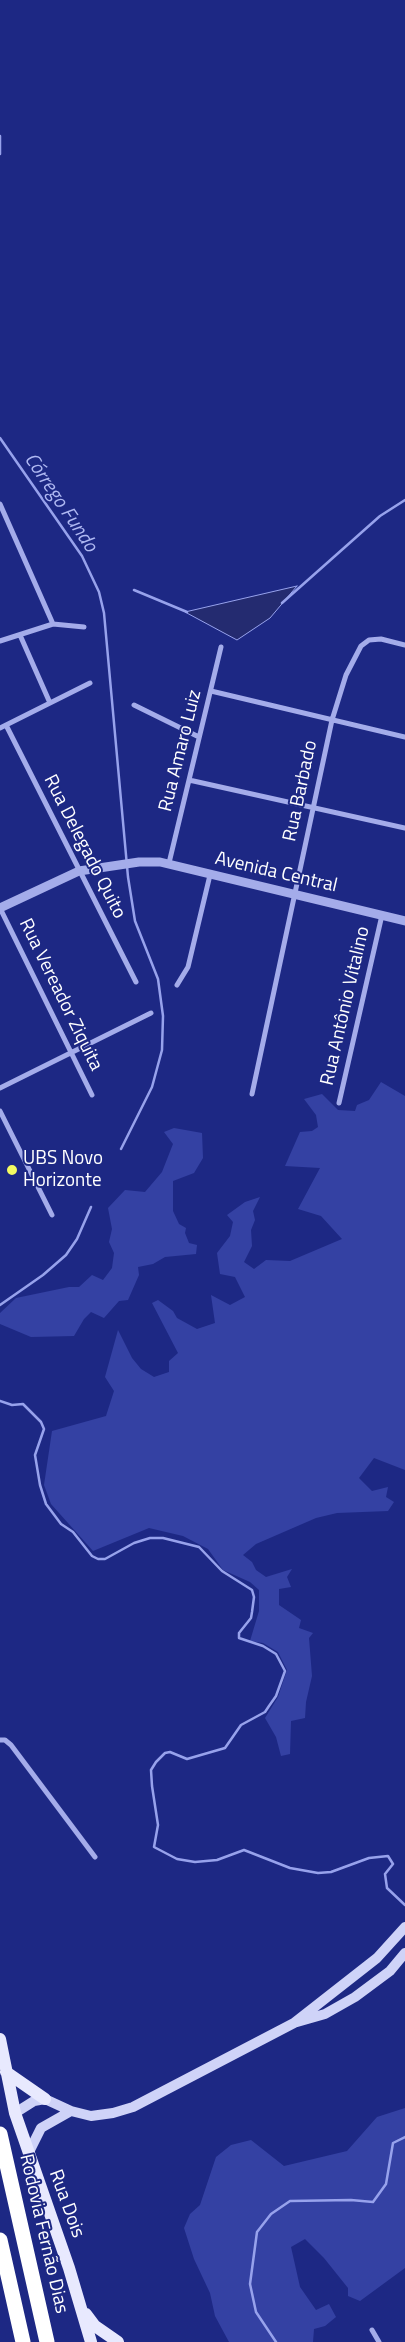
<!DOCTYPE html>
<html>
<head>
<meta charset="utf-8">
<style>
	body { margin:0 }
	canvas { display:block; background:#1d2884 }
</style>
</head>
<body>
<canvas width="405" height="2342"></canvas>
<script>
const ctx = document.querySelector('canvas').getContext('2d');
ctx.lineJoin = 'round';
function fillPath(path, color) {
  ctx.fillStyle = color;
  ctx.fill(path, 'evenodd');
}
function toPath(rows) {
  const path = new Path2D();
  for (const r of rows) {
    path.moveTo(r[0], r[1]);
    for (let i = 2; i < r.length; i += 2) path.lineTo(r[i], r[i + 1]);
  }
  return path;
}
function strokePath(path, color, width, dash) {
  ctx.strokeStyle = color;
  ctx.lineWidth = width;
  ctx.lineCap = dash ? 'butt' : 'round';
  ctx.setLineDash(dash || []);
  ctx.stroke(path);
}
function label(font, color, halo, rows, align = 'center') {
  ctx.font = font + ' "Titillium Web",sans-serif';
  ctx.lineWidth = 4;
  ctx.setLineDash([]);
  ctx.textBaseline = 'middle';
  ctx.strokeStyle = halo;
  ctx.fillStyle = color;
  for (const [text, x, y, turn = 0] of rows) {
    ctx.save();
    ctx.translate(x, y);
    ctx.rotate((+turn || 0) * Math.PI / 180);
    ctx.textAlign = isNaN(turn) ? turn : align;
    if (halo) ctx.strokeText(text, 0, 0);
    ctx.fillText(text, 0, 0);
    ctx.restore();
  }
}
fillPath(toPath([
	[381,1082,405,1096,405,1470,374,1458,359,1478,372,1491,388,1487,386,1497,394,1502,388,1511,337,1513,316,1518,256,1544,243,1555,252,1562,256,1570,266,1577,292,1569,287,1577,291,1587,279,1589,279,1605,301,1620,299,1628,313,1633,309,1638,312,1676,306,1702,305,1718,291,1721,290,1754,281,1756,276,1737,265,1718,278,1697,287,1670,278,1652,263,1643,250,1641,259,1611,259,1590,250,1582,223,1570,208,1549,183,1536,149,1528,93,1551,51,1504,44,1485,52,1431,106,1416,114,1391,105,1377,118,1330,132,1358,141,1369,154,1377,169,1372,169,1361,178,1353,152,1303,158,1300,173,1311,177,1318,197,1329,215,1323,211,1295,230,1305,245,1297,235,1277,220,1274,217,1253,230,1236,233,1222,227,1215,245,1202,260,1197,253,1211,255,1220,251,1230,252,1246,244,1262,254,1269,266,1260,290,1261,342,1239,321,1216,298,1209,320,1168,285,1166,300,1132,312,1131,318,1127,316,1115,304,1099,322,1094,338,1110,355,1111,357,1105,369,1100],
	[174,1128,202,1133,203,1158,194,1173,173,1181,173,1211,179,1224,186,1228,185,1233,189,1243,197,1245,196,1254,165,1257,153,1264,138,1267,139,1275,128,1300,119,1301,104,1318,91,1312,84,1319,74,1336,31,1337,0,1324,0,1313,16,1298,69,1287,79,1287,92,1275,103,1280,112,1268,114,1253,109,1242,112,1229,108,1208,125,1190,145,1192,162,1172,173,1144,164,1132],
	[405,2108,405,2268,360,2301,348,2296,348,2288,324,2258,305,2239,291,2247,300,2287,316,2310,329,2304,336,2317,325,2326,314,2329,313,2342,229,2342,215,2316,210,2293,194,2259,184,2228,190,2214,200,2205,216,2157,231,2145,251,2140,284,2166,347,2151,377,2117]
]), '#3441a3');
const water = toPath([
	[297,586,270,618,237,640,185,612,297,586]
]);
fillPath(water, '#242b70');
strokePath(water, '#97a2ec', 1);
strokePath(toPath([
	[0,136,0,154],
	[0,438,82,556,99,592,104,613,128,877,135,921,158,979,163,1016,162,1050,152,1087,121,1149],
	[134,590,187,612],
	[282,603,380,516,405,500],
	[0,1305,43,1275,66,1255,77,1239,91,1207],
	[0,1401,12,1405,23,1404,41,1422,44,1429,35,1455,40,1485,46,1504,61,1524,73,1532,92,1556,98,1559,105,1559,134,1543,150,1538,163,1538,199,1547,222,1571,252,1590,254,1597,252,1612,251,1618,239,1633,239,1638,263,1646,276,1654,285,1671,276,1696,269,1706,265,1712,241,1725,225,1748,187,1759,170,1752,165,1753,156,1762,151,1770,152,1786,158,1825,154,1847,177,1859,195,1862,217,1860,244,1850,290,1868,318,1873,331,1872,369,1858,388,1856,393,1864,385,1874,387,1888,405,1905],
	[276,2342,256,2312,250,2284,257,2232,271,2214,290,2201,351,2200,373,2202,386,2184,393,2143,405,2137]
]), '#97a2ec', 2.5);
strokePath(toPath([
	[0,504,53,624],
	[20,635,50,703],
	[0,641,53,624,84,627],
	[211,691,405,737],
	[134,705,199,737],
	[6,725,136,982],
	[0,728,90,683],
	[189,780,405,828],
	[169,863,221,647],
	[0,908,92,1095],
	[177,985,188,967,210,875],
	[0,1088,151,1013],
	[252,1094,332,720,346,675,361,646,369,640,381,639,405,645],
	[339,1103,382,915],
	[0,1111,52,1215],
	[0,1740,5,1740,11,1745,95,1857],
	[372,2330,379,2342]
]), '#a4acea', 5);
strokePath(toPath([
	[0,908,79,871,139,862,160,862,405,921]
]), '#a4acea', 9);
strokePath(toPath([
	[297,2022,325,2014,355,1997,390,1971,405,1953],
	[15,2113,34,2101,45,2099,71,2111,91,2116,113,2113,133,2107,294,2023,377,1958,405,1927],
	[28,2154,41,2128,71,2111]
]), '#cfd3f8', 10);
strokePath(toPath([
	[0,2039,15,2113,69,2268,91,2342],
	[6,2072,45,2099],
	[86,2314,95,2326,118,2342]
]), '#e8e9fe', 12);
strokePath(toPath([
	[0,2134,47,2342],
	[0,2240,23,2342]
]), '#fff', 15);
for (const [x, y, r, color] of [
	[12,1170,6,"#f3fa62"]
]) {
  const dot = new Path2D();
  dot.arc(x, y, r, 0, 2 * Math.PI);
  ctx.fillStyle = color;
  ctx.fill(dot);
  strokePath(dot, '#1d2884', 2);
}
label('19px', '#fff', '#1d2884', [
	["Rua Amaro Luiz",181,751,-76],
	["Rua Barbado",301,791,-78],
	["Rua Delegado Quito",84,847,63],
	["Avenida Central",276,873,13],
	["Rua Vereador Ziquita",60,995,64],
	["Rua Antônio Vitalino",346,1006,-77],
	["Rua Dois",66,2204,70],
	["Rodovia Fernão Dias",43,2234,77]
]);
label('19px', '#fff', '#1d2884', [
	["UBS Novo",23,1159],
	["Horizonte",23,1181]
], 'left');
label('italic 20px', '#afb8f2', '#1d2884', [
	["Córrego Fundo",60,503,56]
]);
</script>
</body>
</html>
